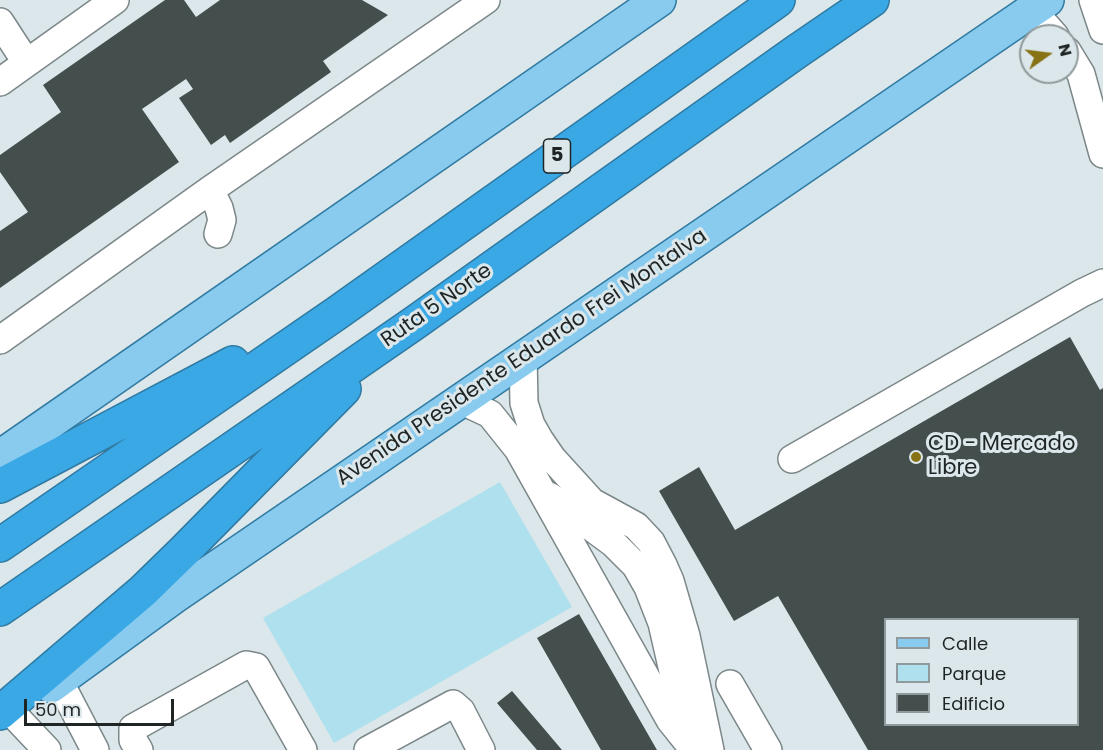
<!DOCTYPE html>
<html>
<head>
<meta charset="utf-8">
<style>
	body { margin:0 }
	#map { position:relative; width:1103px; height:750px; overflow:hidden; background:#dbe7ea; font-family:Poppins,sans-serif }
	canvas { display:block }
	.legend { position:absolute; left:884px; top:618px; width:195px; height:108px; box-sizing:border-box; background:#dbe7ea; border:2px solid #90999b; margin:0; padding:8px 10px; list-style:none; font-size:18px; color:#1f2425 }
	.legend li { display:flex; align-items:center; gap:12px; height:30px }
	.legend b { width:30px; border:2px solid #90999b }
	.north { position:absolute; left:1019px; top:24px; width:60px; height:60px; box-sizing:border-box; background:#dbe7ea; border:2px solid #90999b; border-radius:50%; rotate:76deg; font-size:16px; font-weight:700; line-height:24px; text-align:center; color:#1f2425 }
	.north::after { content:''; display:block; margin:auto; width:21px; height:27px; background:#877214; clip-path:polygon(50% 0,100% 100%,50% 72%,0 100%) }
	.scale { position:absolute; left:24px; top:699px; width:150px; height:27px; box-sizing:border-box; border:3px solid #1f2425; border-top:0; padding-left:8px; font-size:18px; line-height:21px; white-space:nowrap; color:#1f2425; -webkit-text-stroke:4px #dbe7ea; paint-order:stroke }
</style>
</head>
<body>
<div id="map">
<canvas width="1103" height="750"></canvas>
<ul class="legend">
<li><b style="height:8px;background:#88cbef"></b>Calle</li>
<li><b style="height:16px;background:#afe0ed"></b>Parque</li>
<li><b style="height:16px;background:#444e4d"></b>Edificio</li>
</ul>
<div class="north">N</div>
<div class="scale">50 m</div>
</div>
<script>
const ctx = document.querySelector('canvas').getContext('2d');
ctx.lineJoin = 'round';
function fillPath(path, color) {
  ctx.fillStyle = color;
  ctx.fill(path, 'evenodd');
}
function toPath(rows) {
  const path = new Path2D();
  for (const r of rows) {
    path.moveTo(r[0], r[1]);
    for (let i = 2; i < r.length; i += 2) path.lineTo(r[i], r[i + 1]);
  }
  return path;
}
function strokePath(path, color, width, dash) {
  ctx.strokeStyle = color;
  ctx.lineWidth = width;
  ctx.lineCap = dash ? 'butt' : 'round';
  ctx.setLineDash(dash || []);
  ctx.stroke(path);
}
function label(font, color, halo, rows, align = 'center') {
  ctx.font = font + ' Poppins,sans-serif';
  ctx.lineWidth = 6;
  ctx.setLineDash([]);
  ctx.textBaseline = 'middle';
  ctx.strokeStyle = halo;
  ctx.fillStyle = color;
  for (const [text, x, y, turn = 0] of rows) {
    ctx.save();
    ctx.translate(x, y);
    ctx.rotate((+turn || 0) * Math.PI / 180);
    ctx.textAlign = isNaN(turn) ? turn : align;
    if (halo) ctx.strokeText(text, 0, 0);
    ctx.fillText(text, 0, 0);
    ctx.restore();
  }
}
fillPath(toPath([
	[500,482,572,607,334,743,263,618]
]), '#afe0ed');
fillPath(toPath([
	[165,0,184,0,196,17,220,0,362,0,388,15,323,61,331,72,230,143,225,135,211,145,179,98,193,89,186,79,142,109,179,162,0,288,0,231,28,212,0,172,0,155,61,112,43,85],
	[1070,337,1100,390,1103,388,1103,750,868,750,778,596,734,621,659,491,699,467,735,530],
	[886,620,1078,620,1078,724,886,724],
	[579,614,657,750,601,750,537,638],
	[512,691,562,750,537,750,497,703]
]), '#444e4d');
const minor = toPath([
	[1093,0,1103,30],
	[1032,10,1055,36],
	[0,22,26,62],
	[1067,51,1081,74,1103,154],
	[0,82,115,0],
	[210,190,219,208,222,220,218,234],
	[0,340,210,190,486,0],
	[523,357,524,403,531,425,539,439,552,458,592,502,636,526,651,542,663,565,670,581,686,636,710,750],
	[460,400,490,414,518,449,670,720,690,745],
	[792,459,1082,293,1103,283],
	[549,496,613,543,636,566,648,587,662,623,686,728],
	[59,681,95,750],
	[730,684,768,750],
	[12,713,47,750],
	[139,750,133,740,133,728,246,665,256,667,303,750],
	[368,750,453,704,461,711,481,750]
]);
const major = toPath([
	[0,457,659,0],
	[51,686,175,596,1047,0]
]);
const highway = toPath([
	[0,486,233,363],
	[0,545,337,313,778,0],
	[0,609,413,324,796,52,872,0],
	[0,713,143,591,183,552,344,389]
]);
strokePath(minor, '#7c8789', 30);
strokePath(major, '#307aa2', 36);
strokePath(highway, '#307aa2', 36);
strokePath(minor, '#fff', 27);
strokePath(major, '#88cbef', 33);
strokePath(highway, '#39a8e5', 33);
for (const [x, y, r, color] of [
	[916,457,6,"#877214"]
]) {
  const dot = new Path2D();
  dot.arc(x, y, r, 0, 2 * Math.PI);
  ctx.fillStyle = color;
  ctx.fill(dot);
  strokePath(dot, '#dbe7ea', 2);
}
for (const [x, y, w] of [
	[557,156,27]
]) {
  const box = new Path2D();
  box.roundRect(x - w / 2, y - 17, w, 34, 4.5);
  ctx.fillStyle = '#dbe7ea';
  ctx.fill(box);
  strokePath(box, '#1f2425', 1.5);
}
label('bold 20px', '#1f2425', null, [
	["5",557,156]
]);
label('21px', '#1f2425', '#dbe7ea', [
	["Ruta 5 Norte",437,306,-35],
	["Avenida Presidente Eduardo Frei Montalva",522,358,-34]
]);
label('21px', '#1f2425', '#dbe7ea', [
	["CD - Mercado",928,445],
	["Libre",928,469]
], 'left');
</script>
</body>
</html>
